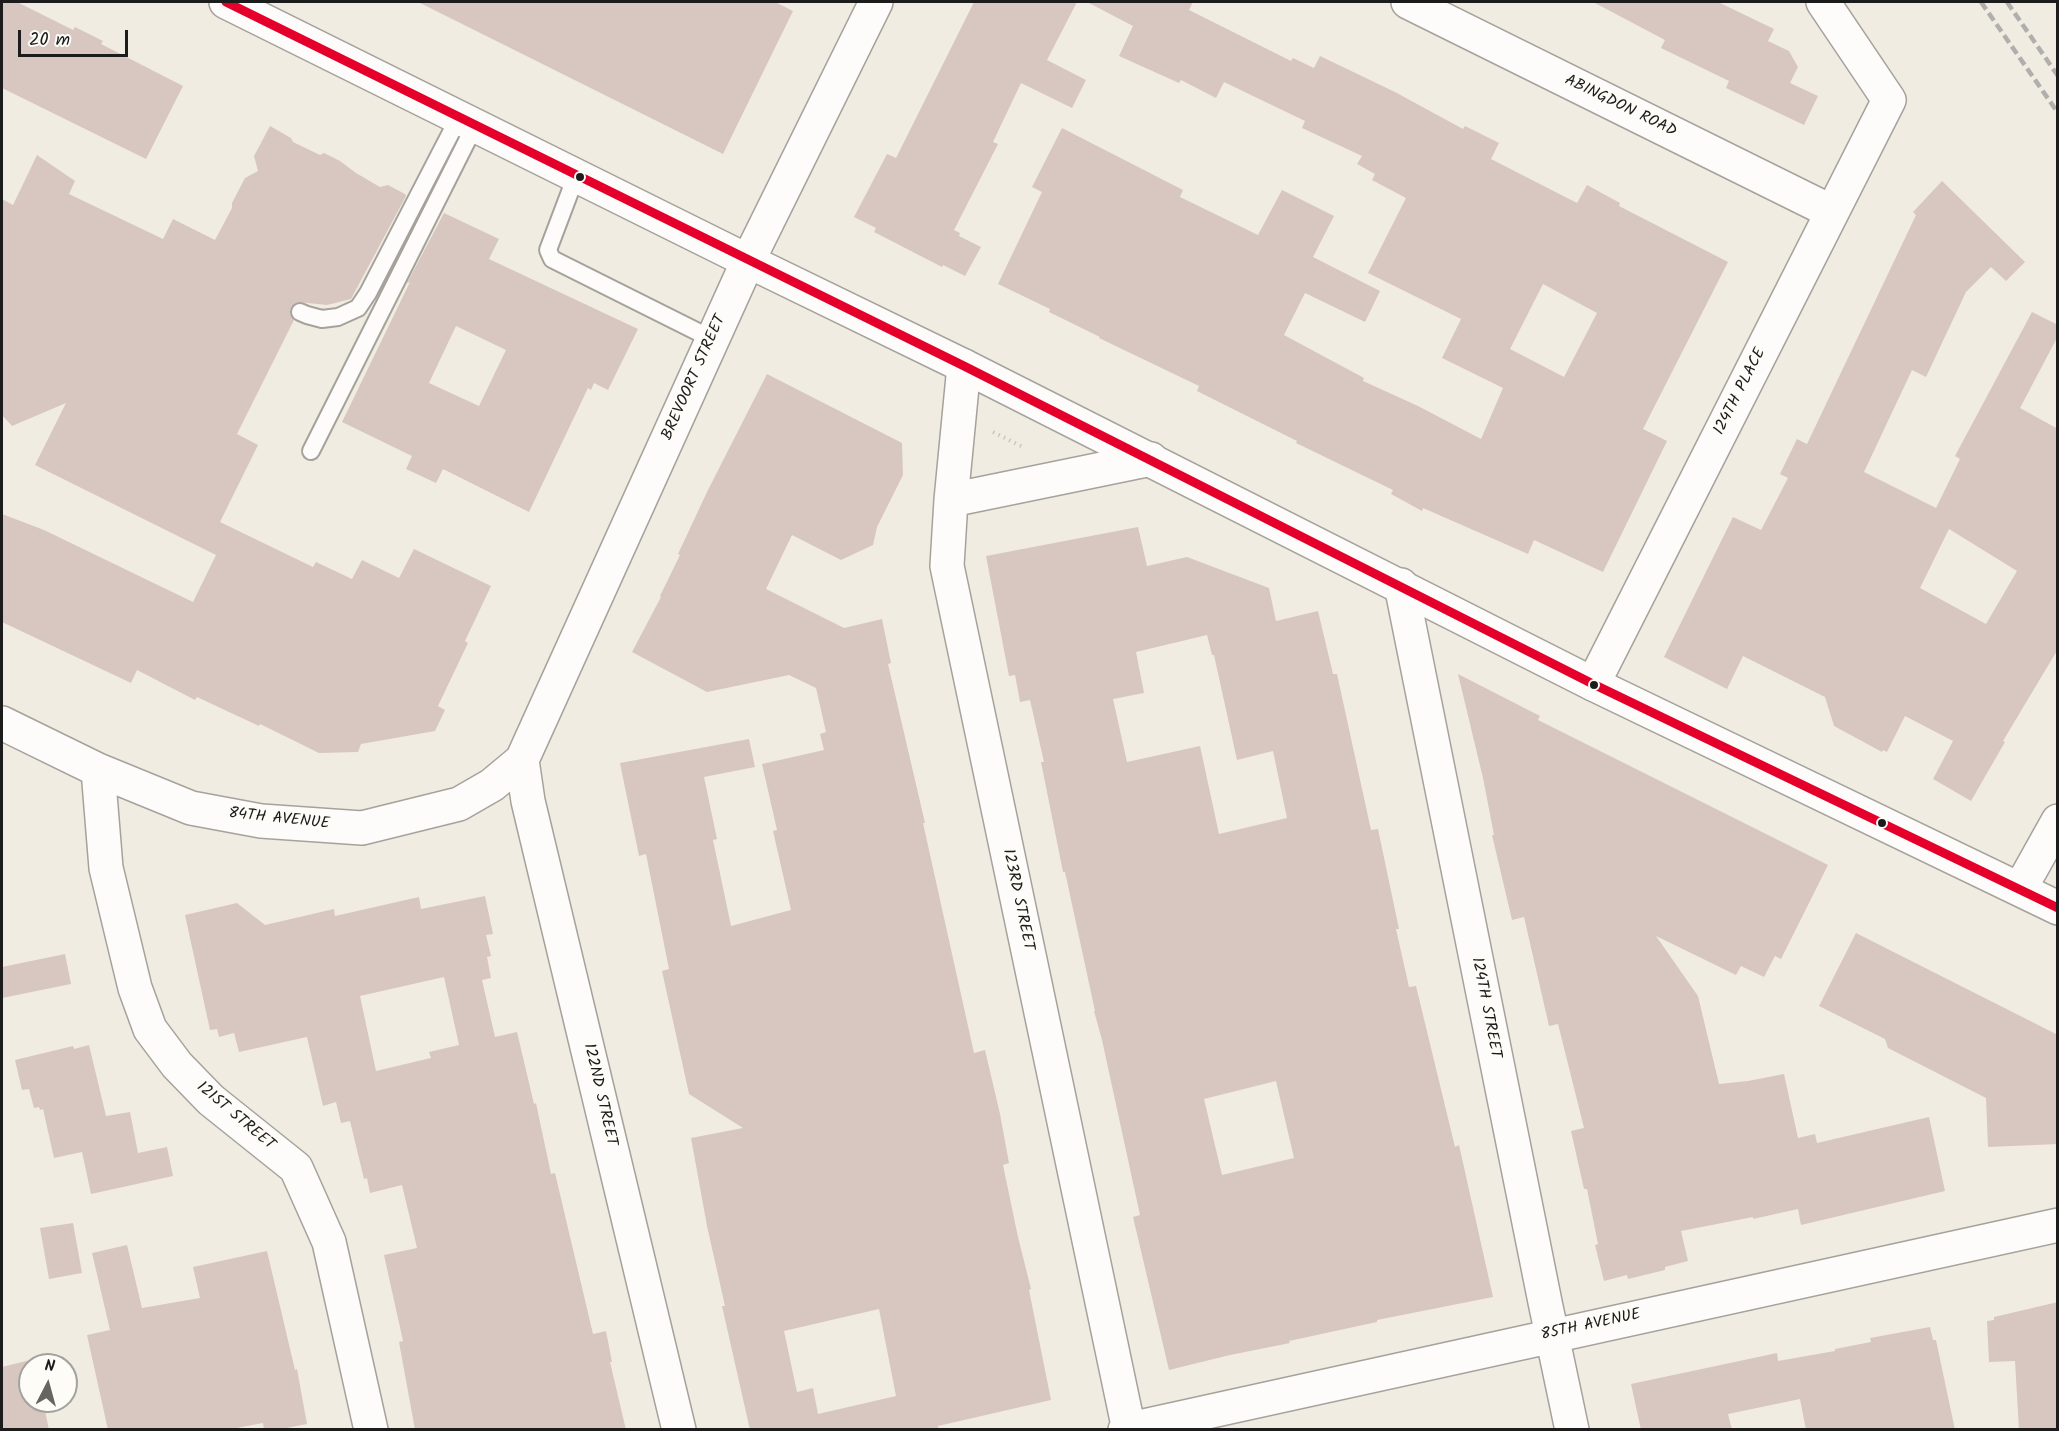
<!DOCTYPE html>
<html>
<head>
<meta charset="utf-8">
<style>
	body { margin:0 }
	#map { position:relative; width:2059px; height:1431px; overflow:hidden; background:#f1ece2; font-family:Kalam,sans-serif }
	canvas { display:block }
	.frame { position:absolute; inset:0; border:3px solid #1c1c1c; pointer-events:none }
	.north { position:absolute; left:18px; top:1353px; width:60px; height:60px; box-sizing:border-box; background:#fdfcf7; border:2px solid #a3a29f; border-radius:50%; rotate:6deg; font-size:16px; font-weight:700; line-height:24px; text-align:center; color:#1c1c1c }
	.north::after { content:''; display:block; margin:auto; width:21px; height:27px; background:#676561; clip-path:polygon(50% 0,100% 100%,50% 72%,0 100%) }
	.scale { position:absolute; left:18px; top:30px; width:110px; height:27px; box-sizing:border-box; border:3px solid #1c1c1c; border-top:0; padding-left:8px; font-size:18px; line-height:21px; white-space:nowrap; color:#1c1c1c; -webkit-text-stroke:4px #fdfcf7; paint-order:stroke }
</style>
</head>
<body>
<div id="map">
<canvas width="2059" height="1431"></canvas>
<div class="frame"></div>
<div class="north">N</div>
<div class="scale">20 m</div>
</div>
<script>
const ctx = document.querySelector('canvas').getContext('2d');
ctx.lineJoin = 'round';
function fillPath(path, color) {
  ctx.fillStyle = color;
  ctx.fill(path, 'evenodd');
}
function toPath(rows) {
  const path = new Path2D();
  for (const r of rows) {
    path.moveTo(r[0], r[1]);
    for (let i = 2; i < r.length; i += 2) path.lineTo(r[i], r[i + 1]);
  }
  return path;
}
function strokePath(path, color, width, dash) {
  ctx.strokeStyle = color;
  ctx.lineWidth = width;
  ctx.lineCap = dash ? 'butt' : 'round';
  ctx.setLineDash(dash || []);
  ctx.stroke(path);
}
function label(font, color, halo, rows, align = 'center') {
  ctx.font = font + ' Kalam,sans-serif';
  ctx.lineWidth = 5;
  ctx.setLineDash([]);
  ctx.textBaseline = 'middle';
  ctx.strokeStyle = halo;
  ctx.fillStyle = color;
  for (const [text, x, y, turn = 0] of rows) {
    ctx.save();
    ctx.translate(x, y);
    ctx.rotate((+turn || 0) * Math.PI / 180);
    ctx.textAlign = isNaN(turn) ? turn : align;
    if (halo) ctx.strokeText(text, 0, 0);
    ctx.fillText(text, 0, 0);
    ctx.restore();
  }
}
fillPath(toPath([
	[2,2,17,2,73,30,75,27,103,41,101,44,183,86,146,159,2,88],
	[418,2,775,2,793,11,723,154],
	[974,2,1077,2,1047,60,1086,80,1072,108,1021,83,993,142,998,144,954,230,960,233,959,236,981,247,965,276,943,265,942,267,874,232,876,228,854,217,887,154,896,158],
	[1087,2,1193,2,1189,10,1291,61,1293,58,1314,68,1320,56,1395,92,1463,129,1465,126,1499,143,1491,159,1577,203,1587,185,1620,203,1619,206,1728,262,1643,429,1667,441,1603,572,1534,540,1528,554,1423,508,1422,511,1391,494,1393,490,1296,443,1297,441,1197,391,1199,386,1099,338,1100,337,1049,312,1050,309,998,284,1042,192,1032,187,1062,128,1183,190,1180,197,1258,235,1282,190,1334,216,1313,257,1380,291,1365,322,1305,293,1284,335,1364,378,1363,381,1418,406,1481,439,1503,388,1442,358,1461,319,1368,273,1406,198,1372,180,1375,174,1357,164,1362,156,1302,128,1305,121,1224,82,1216,98,1181,80,1179,83,1119,56,1133,26],
	[1543,284,1597,313,1564,377,1510,349],
	[1593,2,1718,2,1774,29,1768,41,1789,51,1798,67,1790,83,1818,96,1804,125,1726,88,1729,81,1661,48,1665,40],
	[270,126,291,138,293,142,320,155,324,153,340,161,356,173,380,187,388,185,405,194,406,196,351,299,327,305,298,302,291,307,290,314,294,320,237,434,258,445,220,522,313,567,316,562,352,579,362,560,399,578,414,549,491,586,465,641,468,643,438,706,445,710,435,731,361,744,358,752,319,753,260,724,259,726,197,697,195,700,137,670,131,683,2,622,2,514,44,530,193,602,216,555,35,465,66,403,12,426,2,415,2,199,13,205,37,155,75,181,69,194,163,239,173,219,215,240,232,208,232,203,245,178,258,171,254,156],
	[1942,181,2025,262,2006,281,1991,267,1966,292,1926,377,1912,370,1864,472,1936,508,1960,459,1955,456,2032,312,2058,325,2058,336,2020,408,2058,429,2058,649,2003,741,2005,742,1971,801,1933,779,1953,741,1905,716,1887,752,1883,750,1882,752,1834,726,1825,697,1743,656,1727,689,1664,657,1733,517,1761,530,1788,478,1780,474,1797,439,1807,444,1916,215,1913,212],
	[1949,529,2017,571,1986,624,1920,588],
	[444,213,499,239,489,259,638,329,608,390,594,383,591,390,588,388,529,512,443,469,436,483,406,469,412,456,342,422,410,282,407,283],
	[456,326,506,350,479,406,429,383],
	[767,374,902,443,903,475,877,527,873,545,841,560,792,535,766,589,844,628,882,619,891,663,888,664,925,823,923,823,974,1053,985,1050,1000,1114,1009,1163,1003,1165,1018,1237,1031,1289,1029,1290,1051,1400,938,1426,939,1430,750,1430,722,1306,725,1306,707,1226,691,1138,743,1128,689,1094,662,971,669,969,646,854,639,856,620,763,749,739,755,767,704,777,717,839,713,840,731,926,791,910,773,831,777,830,762,764,824,750,820,734,826,732,816,688,789,675,707,692,632,652,661,597,660,596,680,555,678,554,707,492],
	[879,1309,896,1396,818,1414,813,1388,797,1392,784,1331],
	[1138,527,1147,566,1187,557,1269,588,1276,621,1318,611,1333,674,1337,674,1371,830,1378,829,1399,929,1396,929,1409,987,1416,986,1455,1147,1459,1145,1493,1297,1377,1320,1377,1322,1289,1341,1290,1343,1230,1355,1169,1370,1133,1217,1140,1215,1102,1040,1094,1011,1095,1011,1065,872,1063,872,1041,762,1044,762,1030,700,1020,702,1015,675,1009,676,986,556],
	[1207,635,1212,655,1214,655,1237,760,1273,751,1287,818,1219,834,1200,746,1127,762,1113,699,1144,693,1136,652],
	[1276,1081,1294,1158,1222,1175,1204,1099],
	[1458,674,1540,716,1538,720,1828,865,1781,959,1775,956,1764,977,1741,966,1736,975,1656,936,1698,996,1719,1084,1748,1081,1784,1074,1798,1138,1815,1134,1817,1143,1929,1117,1945,1191,1801,1225,1798,1209,1753,1219,1753,1217,1681,1231,1688,1261,1665,1267,1665,1270,1628,1279,1627,1275,1604,1281,1595,1245,1598,1244,1587,1189,1584,1189,1571,1131,1584,1128,1558,1024,1549,1026,1524,917,1512,920,1492,835,1494,835,1483,778],
	[485,896,493,934,486,935,491,956,487,957,491,978,482,980,495,1037,517,1032,534,1104,536,1103,551,1174,555,1173,593,1334,606,1331,612,1362,610,1362,626,1430,415,1430,399,1342,403,1341,384,1255,417,1248,402,1185,370,1193,367,1178,364,1179,350,1121,341,1123,336,1102,323,1106,307,1037,239,1052,234,1033,219,1037,217,1029,210,1030,185,915,237,903,265,925,334,909,335,916,419,897,421,909],
	[444,977,459,1045,429,1052,431,1058,376,1071,360,996],
	[1856,933,2058,1035,2058,1144,1988,1147,1986,1098,1888,1048,1885,1039,1819,1006],
	[65,954,71,984,2,998,2,967],
	[89,1045,106,1116,130,1112,138,1153,167,1147,173,1176,91,1194,82,1152,54,1158,43,1109,40,1110,39,1107,34,1108,29,1089,22,1090,15,1060,73,1046,74,1049],
	[73,1223,82,1273,49,1279,40,1228],
	[127,1245,142,1308,200,1298,193,1267,267,1251,295,1370,297,1369,307,1424,276,1430,264,1430,263,1423,226,1430,108,1430,87,1335,110,1330,92,1253],
	[2058,1302,2058,1430,2019,1430,2015,1361,1989,1362,1987,1321,1994,1320,1994,1317],
	[1930,1327,1933,1340,1936,1340,1955,1430,1806,1430,1800,1399,1728,1414,1732,1430,1641,1430,1631,1384,1777,1353,1778,1361,1835,1351,1835,1349,1871,1342,1870,1338],
	[34,1359,35,1365,30,1365,30,1401,43,1401,49,1430,2,1430,2,1367]
]), '#d7c7c0');
const lane = toPath([
	[576,176,548,250,552,259,712,339],
	[300,312,307,315,322,319,338,317,358,308,368,293,459,117],
	[311,451,475,125]
]);
const street = toPath([
	[1408,2,1832,212],
	[964,366,951,500,947,566,1129,1430],
	[951,500,1151,459],
	[1401,585,1545,1302,1572,1430],
	[1593,684,1889,100,1823,2],
	[2,723,98,770,191,808,261,821,362,828,459,804,492,785,522,760,748,261,876,2],
	[522,760,528,801,679,1430],
	[98,770,106,868,135,988,150,1029,177,1065,211,1100,296,1168,329,1242,371,1430],
	[2020,889,2058,821],
	[1125,1430,2058,1225]
]);
const secondary = toPath([
	[226,2,748,261,964,366,1593,684,2058,908]
]);
strokePath(lane, '#a5a29c', 20);
strokePath(street, '#a5a29c', 36);
strokePath(secondary, '#a5a29c', 36);
strokePath(toPath([
	[993,432,1023,447]
]), '#c9c7c5', 4, [1.5, 4.5]);
strokePath(lane, '#fdfcfb', 16);
strokePath(street, '#fdfcfb', 33);
strokePath(secondary, '#fdfcfb', 33);
strokePath(toPath([
	[1981,2,2058,113],
	[2007,2,2058,76]
]), '#b0afad', 4.5, [9, 4.5]);
strokePath(toPath([
	[226,2,964,366,1593,684,2058,908]
]), '#e4002b', 9);
for (const [x, y, r, color] of [
	[580,177,5,"#1c1c1c"],
	[1594,685,5,"#1c1c1c"],
	[1882,823,5,"#1c1c1c"]
]) {
  const dot = new Path2D();
  dot.arc(x, y, r, 0, 2 * Math.PI);
  ctx.fillStyle = color;
  ctx.fill(dot);
  strokePath(dot, '#fdfcf7', 2);
}
label('16px', '#1c1c1c', '#fdfcf7', [
	["ABINGDON ROAD",1620,107,26],
	["BREVOORT STREET",695,378,-66],
	["124TH PLACE",1741,392,-63],
	["84TH AVENUE",279,820,6],
	["123RD STREET",1017,900,78],
	["124TH STREET",1485,1008,79],
	["122ND STREET",599,1095,77],
	["121ST STREET",235,1117,40],
	["85TH AVENUE",1591,1326,-12]
]);
</script>
</body>
</html>
